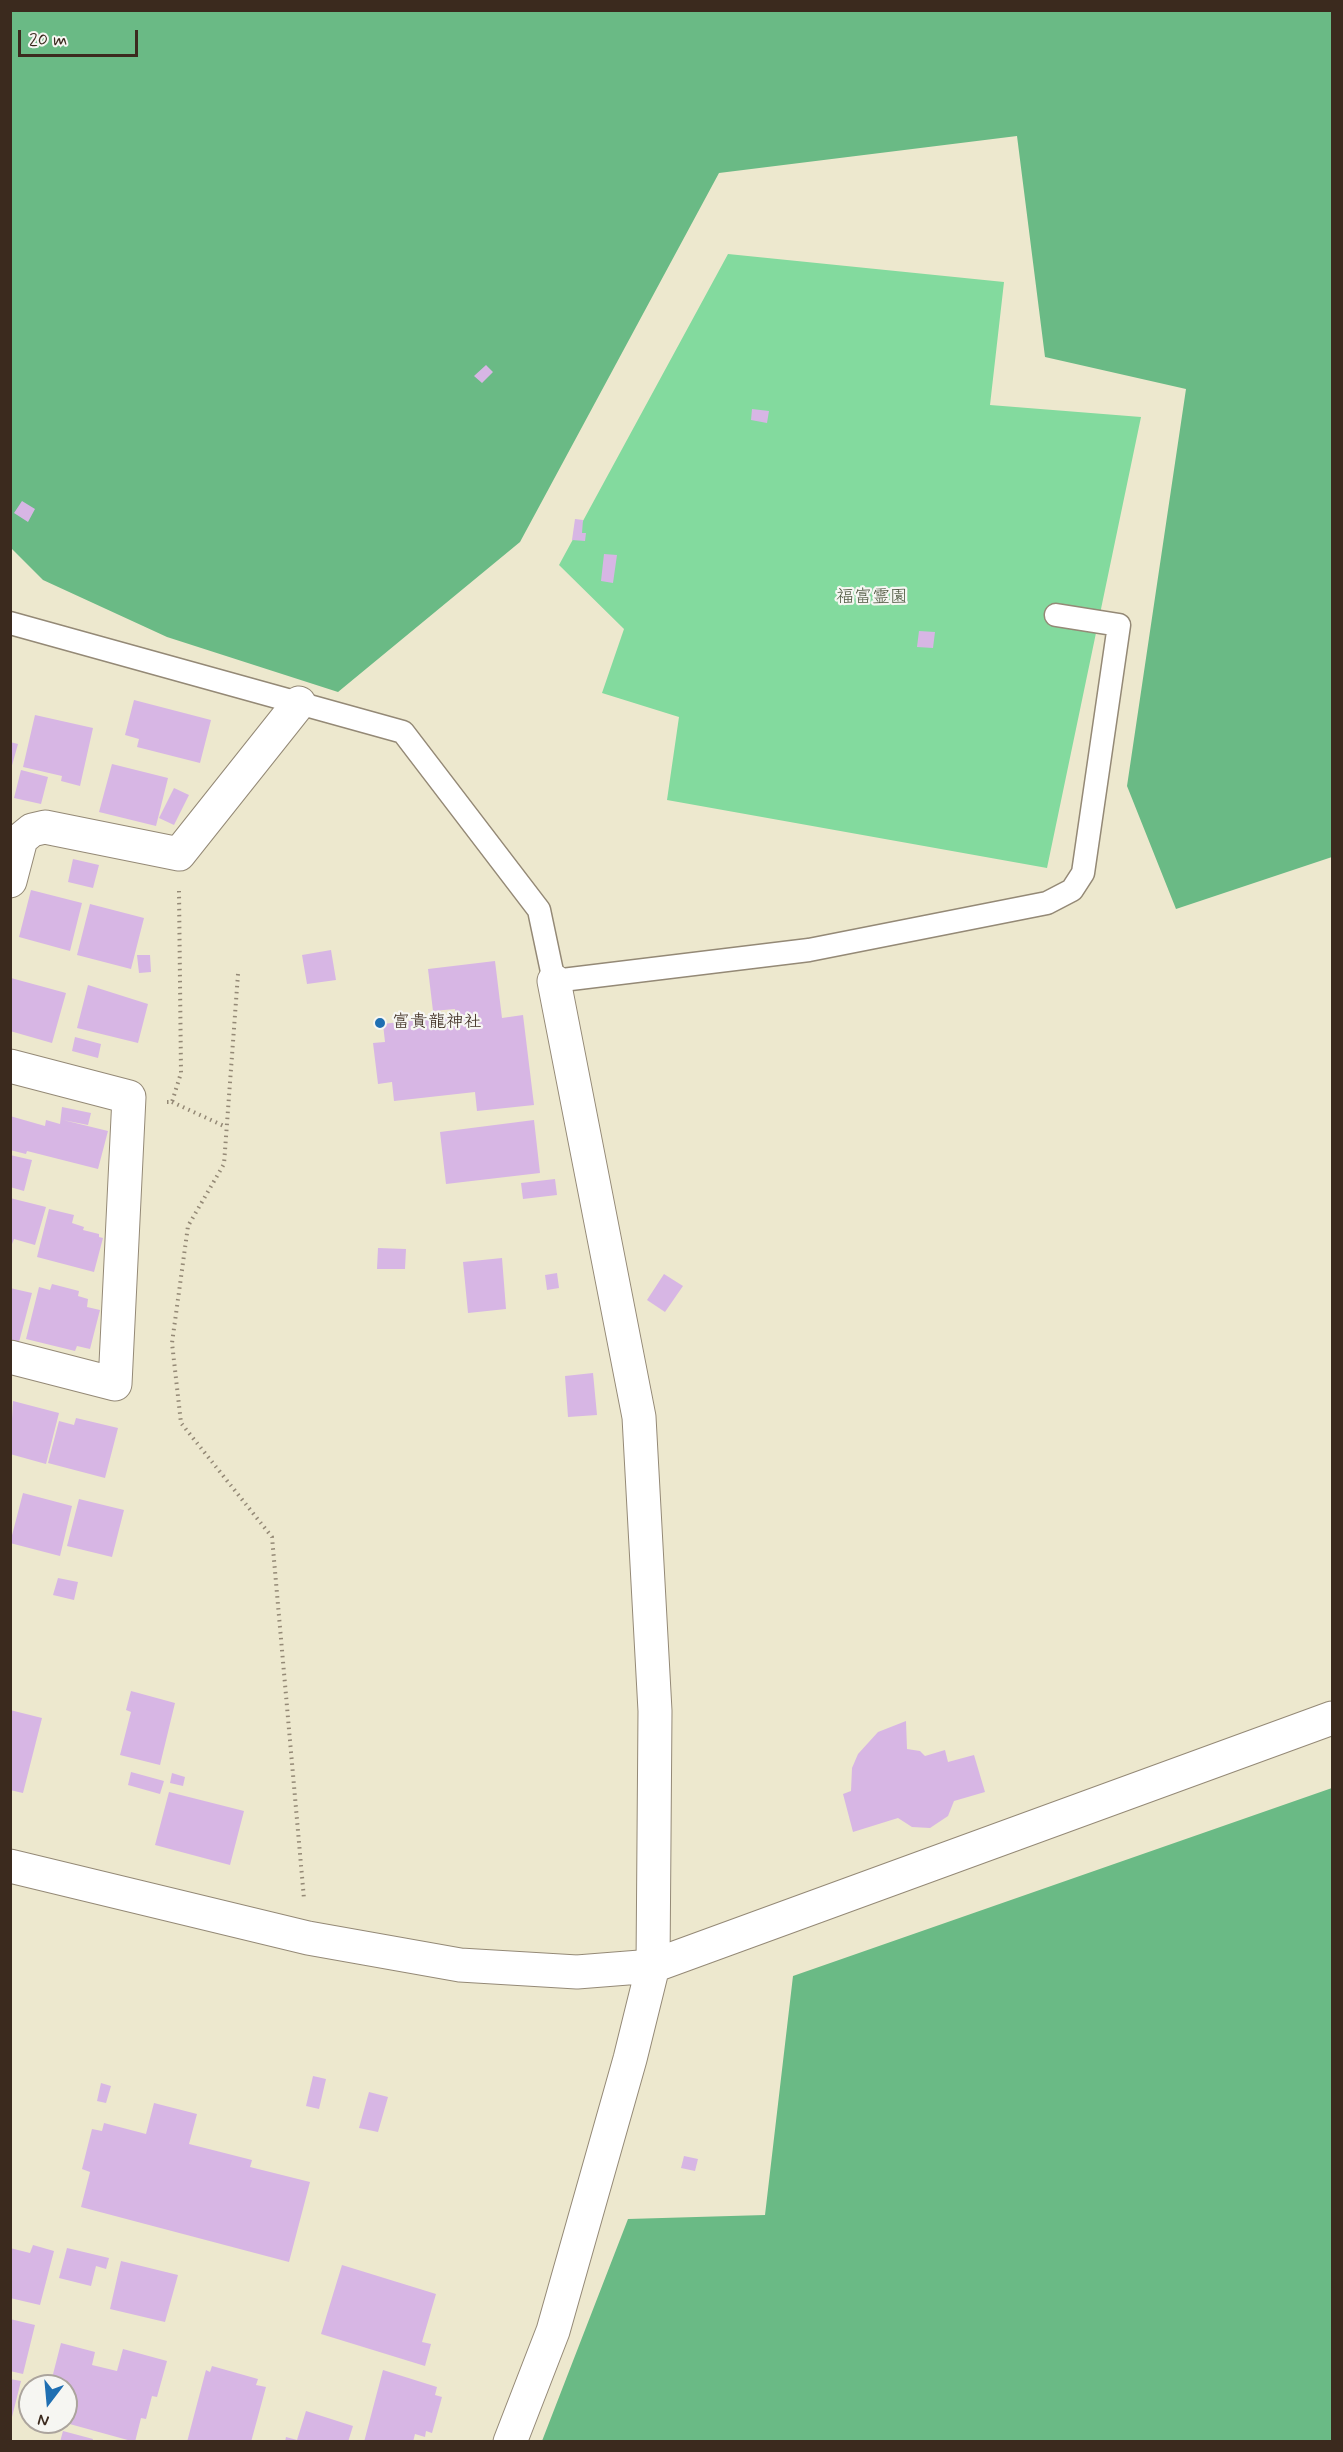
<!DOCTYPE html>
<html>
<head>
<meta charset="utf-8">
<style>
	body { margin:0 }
	#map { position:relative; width:1343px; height:2452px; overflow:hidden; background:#ede8ce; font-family:Mynerve,sans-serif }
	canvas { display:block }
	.frame { position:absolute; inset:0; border:12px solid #3b2a1e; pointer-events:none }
	.north { position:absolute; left:18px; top:2374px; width:60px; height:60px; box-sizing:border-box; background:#f6f6f2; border:2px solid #aba49d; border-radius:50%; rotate:196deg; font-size:16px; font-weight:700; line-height:24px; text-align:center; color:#3b2a1e }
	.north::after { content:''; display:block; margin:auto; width:21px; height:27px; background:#1f6fb2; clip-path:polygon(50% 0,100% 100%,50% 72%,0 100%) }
	.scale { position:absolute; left:18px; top:30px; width:120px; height:27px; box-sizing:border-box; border:3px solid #3b2a1e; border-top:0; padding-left:8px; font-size:18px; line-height:21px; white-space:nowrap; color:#3b2a1e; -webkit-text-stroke:4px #f6f6f2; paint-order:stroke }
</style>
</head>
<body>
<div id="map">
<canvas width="1343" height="2452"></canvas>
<div class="frame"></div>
<div class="north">N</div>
<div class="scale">20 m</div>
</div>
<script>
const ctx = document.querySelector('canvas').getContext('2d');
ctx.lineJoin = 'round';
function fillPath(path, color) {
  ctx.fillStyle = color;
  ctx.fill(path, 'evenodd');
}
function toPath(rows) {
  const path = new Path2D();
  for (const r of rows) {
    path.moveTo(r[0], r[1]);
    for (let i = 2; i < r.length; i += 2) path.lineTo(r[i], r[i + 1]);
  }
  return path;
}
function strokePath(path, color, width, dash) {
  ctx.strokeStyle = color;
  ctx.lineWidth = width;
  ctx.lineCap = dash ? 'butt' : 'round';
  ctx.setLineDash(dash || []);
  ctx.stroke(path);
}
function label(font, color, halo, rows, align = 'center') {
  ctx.font = font + ' Mynerve,"Klee One",sans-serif';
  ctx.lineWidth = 4.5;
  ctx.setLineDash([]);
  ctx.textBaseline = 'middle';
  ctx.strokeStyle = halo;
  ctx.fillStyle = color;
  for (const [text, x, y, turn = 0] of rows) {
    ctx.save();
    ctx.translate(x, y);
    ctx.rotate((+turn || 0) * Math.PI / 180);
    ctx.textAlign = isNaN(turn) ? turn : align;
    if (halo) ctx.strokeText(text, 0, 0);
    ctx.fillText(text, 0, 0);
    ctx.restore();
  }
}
fillPath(toPath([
	[728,254,1004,282,990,405,1141,417,1047,868,667,800,679,717,602,693,624,629,559,565]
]), '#83da9e');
fillPath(toPath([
	[10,11,1332,11,1332,857,1176,909,1127,786,1186,389,1045,357,1017,136,719,173,520,542,338,692,167,637,43,580,11,548],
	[1332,1788,1332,2441,542,2441,628,2219,765,2215,793,1976]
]), '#6aba85');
fillPath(toPath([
	[486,365,493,372,482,383,474,376],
	[752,409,769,411,767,423,751,420],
	[22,501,35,509,28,522,14,513],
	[575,519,583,520,582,533,586,533,585,541,572,540],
	[604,554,617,555,613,583,601,581],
	[919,631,935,632,933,648,917,647],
	[134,700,211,720,200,763,137,747,139,739,125,735],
	[35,715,93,728,80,786,61,781,62,776,23,767],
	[10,742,18,744,11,769,10,769],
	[112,764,168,778,156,826,99,812],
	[21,770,48,777,41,804,14,798],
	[174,788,189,795,174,825,159,818],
	[73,859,99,865,93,888,68,882],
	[31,890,82,903,70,951,19,937],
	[90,904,144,918,131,969,77,955],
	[331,950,336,980,307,984,302,955],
	[137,955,150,955,151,972,139,973],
	[495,961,502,1018,523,1015,534,1105,477,1111,475,1092,394,1101,392,1082,378,1084,373,1043,385,1042,383,1024,456,1015,455,1009,433,1011,428,969],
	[11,978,66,993,52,1043,10,1031],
	[88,985,148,1004,138,1043,77,1028],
	[75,1037,101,1044,98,1058,72,1051],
	[62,1107,91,1113,88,1125,63,1120,108,1131,98,1169,27,1151,26,1154,10,1150,10,1116,45,1126,46,1120,60,1124],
	[534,1120,540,1173,446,1184,440,1132],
	[10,1155,32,1160,24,1191,10,1187],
	[555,1179,557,1195,523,1199,521,1183],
	[10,1198,46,1207,35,1245,14,1239,10,1249],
	[49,1209,74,1215,72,1223,84,1227,83,1230,99,1234,99,1237,103,1238,94,1272,37,1257],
	[378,1248,406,1249,405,1269,377,1269],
	[502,1258,506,1309,468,1313,463,1262],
	[557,1273,559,1288,547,1290,545,1275],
	[664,1274,683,1286,665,1312,647,1300],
	[52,1284,79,1291,78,1296,88,1299,87,1307,100,1310,90,1349,77,1346,75,1351,26,1339,39,1287,50,1290],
	[10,1288,32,1293,19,1342,10,1339],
	[593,1373,597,1415,568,1417,565,1376],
	[13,1401,59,1413,46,1464,10,1454],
	[76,1418,118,1428,105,1478,48,1463,59,1421,74,1425],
	[23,1493,72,1506,60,1556,10,1543],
	[79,1499,124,1510,112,1557,67,1546],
	[58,1578,78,1582,74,1600,53,1595],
	[131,1691,175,1703,160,1765,120,1755,131,1712,126,1710],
	[10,1710,42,1718,23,1793,10,1790],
	[906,1721,907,1749,920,1751,925,1756,945,1750,948,1762,974,1755,985,1792,954,1801,948,1816,930,1828,912,1827,898,1818,853,1832,843,1794,851,1791,852,1768,858,1754,878,1732],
	[131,1772,164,1781,160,1794,128,1785],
	[172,1773,185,1777,183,1786,170,1783],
	[169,1792,244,1811,230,1865,155,1845],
	[313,2076,326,2079,319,2109,306,2106],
	[101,2083,111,2086,106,2103,97,2101],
	[369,2092,388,2097,378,2132,359,2128],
	[154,2103,197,2114,189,2144,252,2160,250,2167,310,2182,289,2262,81,2207,90,2172,82,2169,92,2129,102,2131,104,2123,146,2134],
	[684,2156,698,2159,695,2171,681,2168],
	[33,2245,54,2251,40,2305,10,2298,10,2248,30,2253],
	[67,2248,109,2258,106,2269,96,2266,91,2286,59,2278],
	[121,2261,178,2275,165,2322,110,2309],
	[342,2265,436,2294,422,2342,431,2344,425,2366,321,2334],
	[10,2319,35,2325,23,2374,10,2371],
	[61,2343,95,2352,92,2365,117,2371,123,2349,167,2361,157,2397,152,2396,146,2419,141,2418,135,2442,66,2423,66,2386,50,2386],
	[212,2366,258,2379,256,2385,266,2387,251,2442,187,2442,206,2370,210,2372],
	[383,2370,437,2387,435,2395,442,2397,432,2433,426,2431,425,2437,415,2434,413,2442,364,2442],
	[10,2379,21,2381,11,2421,10,2420],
	[306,2411,353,2426,348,2442,285,2442,286,2437,297,2440],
	[63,2431,93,2439,92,2442,60,2442]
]), '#d7b6e4');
const service = toPath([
	[10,623,403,732,539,910,554,981,809,950,1047,903,1072,890,1083,873,1119,625,1056,615]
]);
const minor = toPath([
	[10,881,21,839,32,830,45,827,179,854,299,703],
	[554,981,639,1417,655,1711,653,1966],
	[10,1066,129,1097,115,1384,10,1357]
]);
const tertiary = toPath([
	[10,1866,308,1938,460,1965,577,1972,653,1966,1332,1718],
	[510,2442,553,2331,630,2059,653,1966]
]);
strokePath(service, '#948976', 25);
strokePath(minor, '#948976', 35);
strokePath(tertiary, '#948976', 35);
strokePath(toPath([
	[238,974,224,1164,188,1226,172,1343,181,1423,272,1537,304,1899],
	[167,1102,172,1102,181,1073,179,891],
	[172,1102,226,1127]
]), '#948976', 4, [1.5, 4.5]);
strokePath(service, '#fff', 22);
strokePath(minor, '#fff', 33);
strokePath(tertiary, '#fff', 33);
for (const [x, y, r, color] of [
	[380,1023,6,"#1f6fb2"]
]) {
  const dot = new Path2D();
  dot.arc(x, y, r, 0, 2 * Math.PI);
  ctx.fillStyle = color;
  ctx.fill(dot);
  strokePath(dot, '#f6f6f2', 2);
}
label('18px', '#4d563e', '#f6f6f2', [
	["福富霊園",872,598]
]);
label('18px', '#3b2a1e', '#f6f6f2', [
	["富貴龍神社",392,1023]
], 'left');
</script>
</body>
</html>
